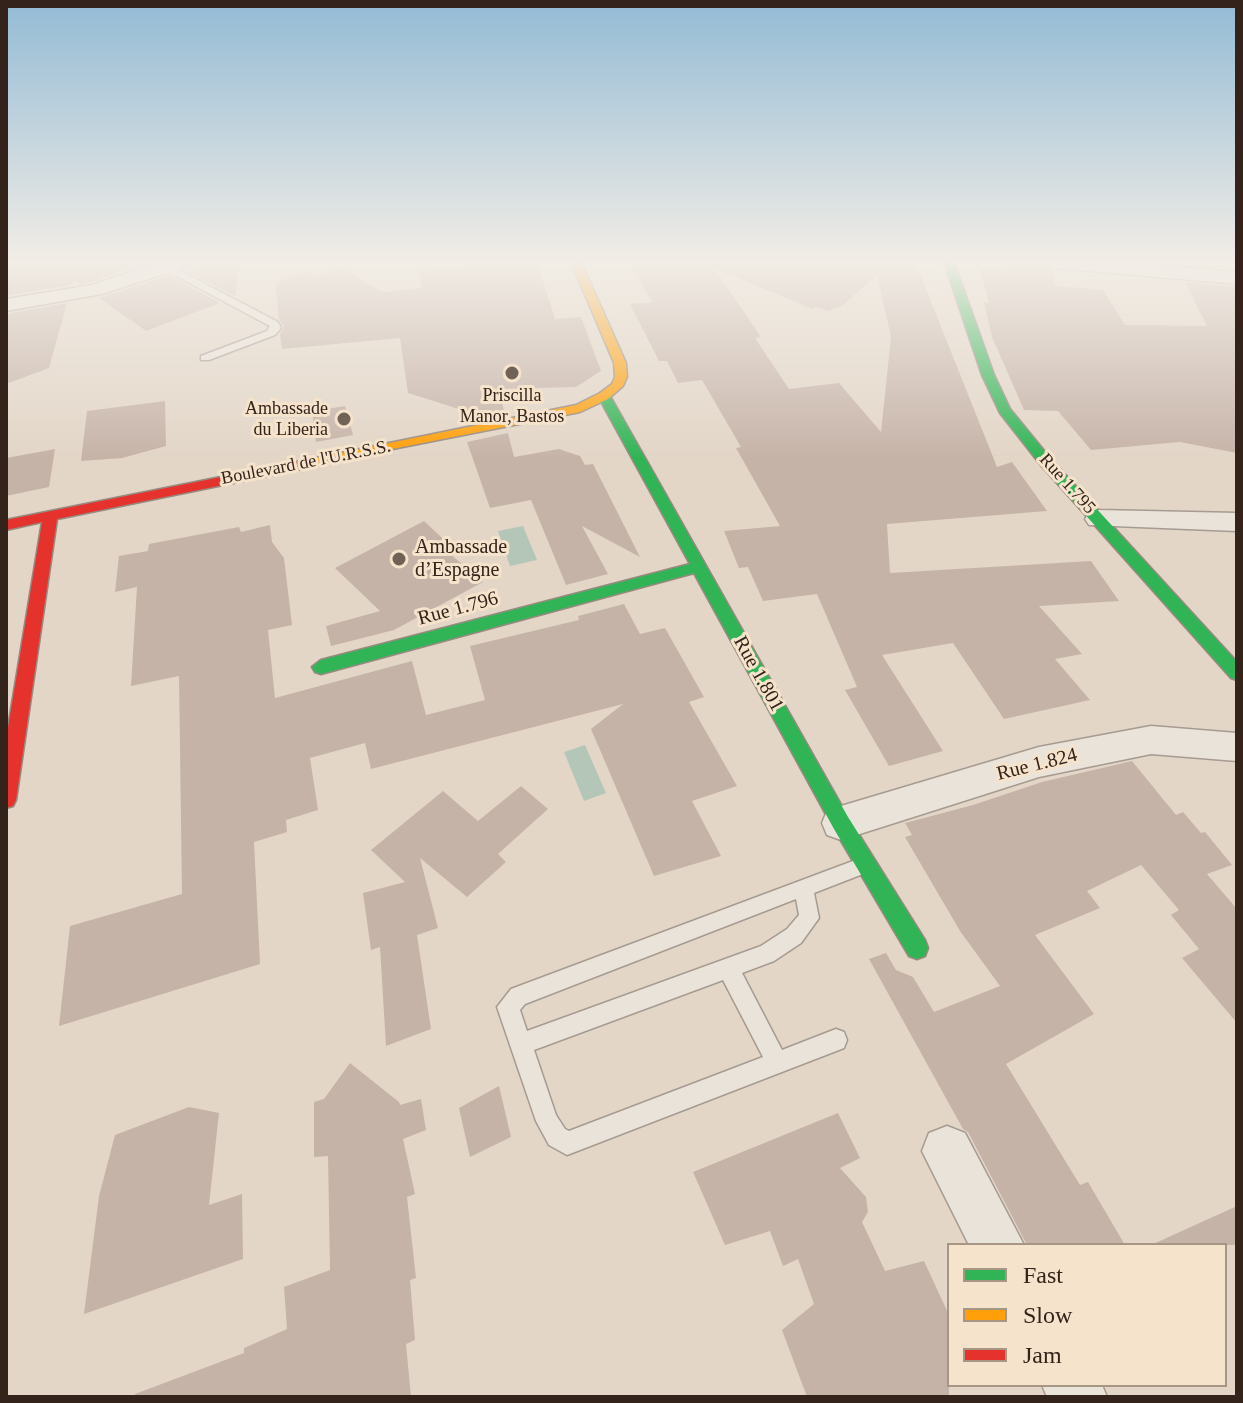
<!DOCTYPE html>
<html>
<head>
<meta charset="utf-8">
<style>
	body { margin:0 }
	#map { position:relative; width:1243px; height:1403px; overflow:hidden; background:#e3d6c7; font-family:Georgia,serif }
	canvas { display:block }
	.frame { position:absolute; inset:0; border:8px solid #34231b; pointer-events:none }
	.legend { position:absolute; left:947px; top:1243px; width:280px; height:144px; box-sizing:border-box; background:#f5e3cb; border:2px solid #a89685; margin:0; padding:10px 14px; list-style:none; font-size:24px; color:#34231b }
	.legend li { display:flex; align-items:center; gap:16px; height:40px }
	.legend b { width:40px; border:2px solid #a89685 }
</style>
</head>
<body>
<div id="map">
<canvas width="1243" height="1403"></canvas>
<div class="frame"></div>
<ul class="legend">
<li><b style="height:10px;background:#30b455"></b>Fast</li>
<li><b style="height:10px;background:#ff9f0a"></b>Slow</li>
<li><b style="height:10px;background:#e5322d"></b>Jam</li>
</ul>
</div>
<script>
const ctx = document.querySelector('canvas').getContext('2d');
ctx.lineJoin = 'round';
function fillPath(path, color) {
  ctx.fillStyle = color;
  ctx.fill(path, 'evenodd');
}
function toPath(rows) {
  const path = new Path2D();
  for (const r of rows) {
    path.moveTo(r[0], r[1]);
    for (let i = 2; i < r.length; i += 2) path.lineTo(r[i], r[i + 1]);
  }
  return path;
}
function strokePath(path, color, width, dash) {
  ctx.strokeStyle = color;
  ctx.lineWidth = width;
  ctx.lineCap = dash ? 'butt' : 'round';
  ctx.setLineDash(dash || []);
  ctx.stroke(path);
}
function label(font, color, halo, rows, align = 'center') {
  ctx.font = font + ' Georgia,serif';
  ctx.lineWidth = 6;
  ctx.setLineDash([]);
  ctx.textBaseline = 'middle';
  ctx.strokeStyle = halo;
  ctx.fillStyle = color;
  for (const [text, x, y, turn = 0] of rows) {
    ctx.save();
    ctx.translate(x, y);
    ctx.rotate((+turn || 0) * Math.PI / 180);
    ctx.textAlign = isNaN(turn) ? turn : align;
    if (halo) ctx.strokeText(text, 0, 0);
    ctx.fillText(text, 0, 0);
    ctx.restore();
  }
}
fillPath(toPath([
	[523,526,537,560,510,566,498,531],
	[585,745,606,793,584,801,564,752]
]), '#b4c6b8');
fillPath(toPath([
	[6,262,150,262,91,282,79,284,74,280,72,285,6,296],
	[215,262,240,262,235,296,188,272],
	[501,262,537,262,555,319,581,317,601,371,576,387,499,389,504,411,462,420,462,410,408,393,400,338,282,349,280,334,284,327,279,319,275,283,306,271,316,277,340,267,383,292,422,288,418,271],
	[629,262,912,262,914,269,918,269,997,467,1012,462,1047,511,887,524,890,573,1091,561,1119,601,1039,606,1082,654,1055,659,1090,700,1004,719,953,643,882,655,943,751,889,766,845,690,857,687,817,594,763,601,748,567,739,568,724,531,780,526,736,448,741,447,702,380,678,383,667,361,659,361,630,304,652,302],
	[714,268,812,309,817,307,827,311,842,306,877,275,891,337,881,432,839,383,789,389,755,338,761,337],
	[1009,262,1047,266,1053,270,1055,284,1058,286,1103,290,1125,325,1207,326,1185,282,1237,287,1237,453,1180,442,1091,450,1058,411,1024,410,992,337,984,302,989,303,979,268,1010,270],
	[169,275,220,303,146,331,99,298],
	[67,303,49,368,6,384,6,314],
	[165,401,166,446,122,458,81,461,87,411],
	[345,406,353,435,316,442,312,411],
	[508,433,514,457,559,449,580,456,585,465,593,464,640,557,582,526,608,574,566,585,531,500,490,508,467,442],
	[55,449,49,487,6,496,6,458],
	[424,521,455,550,449,553,483,582,394,630,331,646,326,626,380,611,335,568],
	[270,525,272,542,284,558,292,625,268,630,275,698,412,661,426,715,485,700,470,646,579,620,578,616,624,604,640,634,665,628,704,697,689,702,737,786,692,801,721,856,654,876,591,729,623,704,371,769,365,743,310,758,318,810,286,820,287,832,254,842,260,964,59,1026,70,926,182,894,179,676,131,686,137,587,115,592,119,556,148,551,149,544,239,527,241,532],
	[1132,761,1176,815,1183,812,1201,833,1205,832,1232,865,1207,874,1237,909,1237,1023,1182,958,1199,949,1171,915,1179,910,1141,865,1087,891,1100,908,1035,935,1094,1014,1006,1064,1080,1185,1088,1182,1125,1245,1027,1245,968,1132,963,1129,869,959,886,953,896,970,913,977,934,1012,1000,986,960,931,905,837,912,835,905,823,973,805,1042,782],
	[521,786,548,809,498,854,506,862,467,897,420,858,438,928,417,935,431,1029,386,1046,380,947,371,950,363,893,405,882,371,850,443,791,478,821],
	[350,1063,399,1102,400,1105,421,1099,426,1130,403,1139,415,1194,407,1197,416,1278,410,1280,415,1340,406,1344,411,1397,136,1397,135,1394,244,1353,244,1348,287,1329,284,1287,330,1270,328,1156,314,1157,314,1102,324,1099],
	[499,1086,511,1137,470,1157,459,1108],
	[189,1107,219,1113,209,1205,242,1194,243,1259,84,1314,99,1196,115,1135],
	[838,1113,860,1158,840,1168,866,1197,868,1212,862,1222,885,1271,924,1261,949,1315,949,1397,807,1397,782,1330,814,1304,798,1259,783,1266,770,1231,725,1245,693,1172],
	[1237,1206,1237,1245,1151,1245]
]), '#c6b3a8');
const lane = toPath([
	[163,265,169,265,278,322,281,328,275,335,209,360,201,360,201,356,267,331,270,326,163,269,163,265],
	[861,858,868,860,870,866,868,872,814,893,819,918,801,943,774,961,742,973,782,1050,836,1029,844,1032,847,1040,844,1048,567,1155,549,1145,536,1121,497,1007,511,989,861,858],
	[796,899,799,915,787,929,761,946,527,1031,520,1010,525,1004,796,899],
	[723,980,763,1057,569,1131,565,1129,556,1115,534,1050,723,980]
]);
const street = toPath([
	[161,262,190,262,188,266,102,294,6,311,6,299,92,285,161,262],
	[1046,262,1123,262,1237,272,1237,284,1055,268,1046,262],
	[1099,510,1237,513,1237,531,1089,525,1085,519,1089,513,1099,510],
	[1151,726,1237,733,1237,761,1151,754,1039,777,841,840,827,835,822,823,827,811,841,806,1039,747,1151,726],
	[947,1126,965,1133,1024,1245,969,1245,922,1151,929,1133,947,1126],
	[1042,1385,1102,1385,1107,1397,1047,1397,1042,1385]
]);
const fast = toPath([
	[944,262,954,262,994,375,1010,409,1050,458,1237,662,1237,680,1231,678,1040,464,1000,413,982,375,944,262],
	[600,393,610,396,848,817,925,940,928,948,925,956,917,959,909,956,834,829,694,573,321,674,315,672,312,667,321,660,690,564,598,396,600,393]
]);
const slow = toPath([
	[571,262,581,262,626,363,627,377,623,386,608,399,580,412,301,467,301,461,306,460,576,405,600,393,612,384,615,377,614,363,571,262]
]);
const jam = toPath([
	[306,460,311,461,311,467,57,519,16,800,13,806,6,808,6,740,42,522,6,530,6,520,306,460]
]);
strokePath(lane, '#a69b91', 3);
strokePath(street, '#a69b91', 3);
strokePath(fast, '#978b81', 3);
strokePath(slow, '#978b81', 3);
strokePath(jam, '#978b81', 3);
fillPath(lane, '#eae3da');
fillPath(street, '#eae3da');
fillPath(fast, '#30b455');
fillPath(slow, '#ff9f0a');
fillPath(jam, '#e5322d');
const sky = ctx.createLinearGradient(0, 0, 0, 459);
sky.addColorStop(0, '#93bbd5');
sky.addColorStop(0.57, '#f2ede6');
sky.addColorStop(1, '#f2ede600');
ctx.fillStyle = sky;
ctx.fillRect(0, 0, 1243, 459);
for (const [x, y, r, color] of [
	[512,373,8,"#716257"],
	[344,419,8,"#716257"],
	[399,559,8,"#716257"]
]) {
  const dot = new Path2D();
  dot.arc(x, y, r, 0, 2 * Math.PI);
  ctx.fillStyle = color;
  ctx.fill(dot);
  strokePath(dot, '#f5e3cb', 3);
}
label('18px', '#34231b', '#f5e3cb', [
	["Priscilla",512,396],
	["Manor, Bastos",512,417],
	["Ambassade",328,409,"right"],
	["du Liberia",328,430,"right"]
]);
label('18px', '#34231b', '#f5e3cb', [
	["Boulevard de l'U.R.S.S.",306,463,-11],
	["Rue 1.795",1067,484,48]
]);
label('20px', '#34231b', '#f5e3cb', [
	["Ambassade",415,548],
	["d’Espagne",415,571]
], 'left');
label('20px', '#34231b', '#f5e3cb', [
	["Rue 1.796",458,609,-15],
	["Rue 1.801",758,674,61],
	["Rue 1.824",1037,765,-14]
]);
</script>
</body>
</html>
